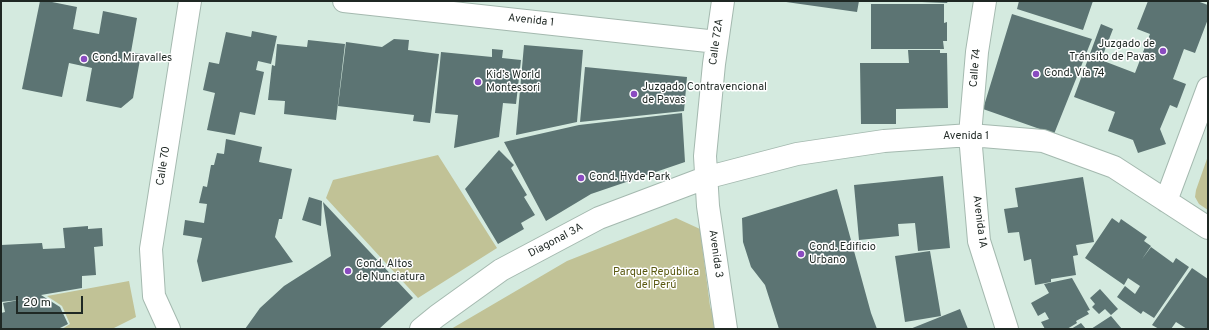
<!DOCTYPE html>
<html>
<head>
<meta charset="utf-8">
<style>
	body { margin:0 }
	#map { position:relative; width:1209px; height:330px; overflow:hidden; background:#d4eadf; font-family:Overpass,sans-serif }
	canvas { display:block }
	.frame { position:absolute; inset:0; border:2px solid #1f2824; pointer-events:none }
	.scale { position:absolute; left:16px; top:296px; width:67px; height:18px; box-sizing:border-box; border:2px solid #1f2824; border-top:0; padding-left:5px; font-size:12px; line-height:14px; white-space:nowrap; color:#1f2824; -webkit-text-stroke:3px #fff; paint-order:stroke }
</style>
</head>
<body>
<div id="map">
<canvas width="1209" height="330"></canvas>
<div class="frame"></div>
<div class="scale">20 m</div>
</div>
<script>
const ctx = document.querySelector('canvas').getContext('2d');
ctx.lineJoin = 'round';
function fillPath(path, color) {
  ctx.fillStyle = color;
  ctx.fill(path, 'evenodd');
}
function toPath(rows) {
  const path = new Path2D();
  for (const r of rows) {
    path.moveTo(r[0], r[1]);
    for (let i = 2; i < r.length; i += 2) path.lineTo(r[i], r[i + 1]);
  }
  return path;
}
function strokePath(path, color, width, dash) {
  ctx.strokeStyle = color;
  ctx.lineWidth = width;
  ctx.lineCap = dash ? 'butt' : 'round';
  ctx.setLineDash(dash || []);
  ctx.stroke(path);
}
function label(font, color, halo, rows, align = 'center') {
  ctx.font = font + ' Overpass,sans-serif';
  ctx.lineWidth = 3;
  ctx.setLineDash([]);
  ctx.textBaseline = 'middle';
  ctx.strokeStyle = halo;
  ctx.fillStyle = color;
  for (const [text, x, y, turn = 0] of rows) {
    ctx.save();
    ctx.translate(x, y);
    ctx.rotate((+turn || 0) * Math.PI / 180);
    ctx.textAlign = isNaN(turn) ? turn : align;
    if (halo) ctx.strokeText(text, 0, 0);
    ctx.fillText(text, 0, 0);
    ctx.restore();
  }
}
fillPath(toPath([
	[438,155,497,248,418,298,326,198,333,180],
	[1208,156,1208,210,1199,204,1195,197,1196,190],
	[676,218,700,229,710,306,717,329,451,329,567,261],
	[129,281,136,317,112,329,62,329,70,324,62,306,47,296]
]), '#c1c296');
fillPath(toPath([
	[40,1,47,1,77,7,73,29,99,34,103,11,137,18,131,52,141,54,133,98,121,108,86,101,92,68,69,63,62,97,22,89],
	[779,1,859,1,857,12],
	[922,1,948,1,947,3,922,2],
	[1019,1,1093,1,1083,30,1017,9],
	[1148,1,1197,1,1208,5,1208,19,1195,53,1184,49,1173,79,1186,84,1177,108,1170,105,1160,129,1166,144,1138,153,1133,140,1108,131,1115,112,1074,97,1101,24,1113,29,1101,60,1135,73,1150,34,1137,29],
	[871,4,944,4,944,23,947,22,947,41,943,41,944,49,871,49],
	[1012,14,1092,39,1054,134,983,109],
	[252,31,277,36,271,64,258,61,256,70,264,72,255,115,240,112,235,135,207,130,215,93,203,90,209,62,219,64,226,32,251,37],
	[394,39,409,40,408,50,439,54,430,123,413,121,414,115,338,106,346,42,382,47],
	[308,40,345,44,336,120,284,114,285,101,268,100,272,65,275,66,277,44,307,47],
	[524,45,583,50,577,122,516,135],
	[492,49,503,50,502,58,521,60,516,104,503,103,499,137,454,148,458,115,435,113,441,52,492,57],
	[908,50,940,50,940,53,947,53,948,108,896,109,896,124,861,124,860,63,909,63],
	[585,67,687,77,684,111,580,122],
	[682,113,685,162,591,194,546,221,504,142,579,125],
	[226,139,262,147,259,162,292,169,282,219,279,219,275,237,293,262,202,282,197,261,202,238,183,235,185,220,204,223,207,204,199,203,203,186,207,187,211,165,214,165,217,153,224,154],
	[499,150,514,165,511,168,527,195,524,197,535,215,521,223,524,229,498,244,465,189],
	[943,176,950,248,918,251,915,223,898,224,899,236,859,240,854,185],
	[1083,177,1094,242,1076,245,1078,255,1073,256,1076,275,1051,279,1051,282,1035,285,1031,259,1024,261,1019,232,1008,233,1004,209,1018,207,1015,188],
	[837,189,871,313,877,329,779,329,765,285,751,267,743,242,742,218],
	[309,197,322,201,321,226,302,220],
	[323,202,413,298,379,329,245,329,260,308,284,286,331,256],
	[1112,218,1119,223,1121,219,1147,237,1144,241,1151,246,1142,259,1151,247,1173,263,1176,258,1189,267,1154,318,1143,311,1141,314,1117,297,1125,286,1135,294,1140,286,1128,278,1124,285,1085,258],
	[88,226,88,229,102,228,103,246,94,247,96,275,82,276,82,288,41,295,60,307,68,324,58,329,1,329,1,313,5,312,3,303,19,300,1,302,1,245,42,243,43,249,65,248,63,228],
	[930,251,941,316,905,322,895,256],
	[1192,268,1208,279,1208,329,1187,329,1176,322,1171,329,1159,329,1152,325],
	[1072,278,1090,310,1087,311,1089,314,1076,321,1077,323,1067,329,1045,329,1041,322,1049,319,1045,312,1038,316,1031,303,1049,293,1044,284],
	[1100,289,1118,309,1111,315,1105,309,1099,314,1092,307,1095,304,1090,298],
	[960,309,968,329,910,329],
	[1111,316,1122,329,1091,329],
	[1081,323,1086,329,1071,329]
]), '#5c7473');
const minor = toPath([
	[344,1,717,42],
	[723,1,714,64,705,156,708,206,726,329],
	[985,1,977,52,970,135,979,241,1007,329],
	[1166,201,1208,88],
	[169,329,154,296,151,249,190,1],
	[421,329,437,316,501,270,599,218,705,178,797,154,884,141,970,135,1043,141,1114,167,1208,228]
]);
strokePath(minor, '#a4b9af', 24);
strokePath(minor, '#fff', 22);
for (const [x, y, r, color] of [
	[1163,51,4,"#8a4bc0"],
	[84,59,4,"#8a4bc0"],
	[1036,74,4,"#8a4bc0"],
	[478,82,4,"#8a4bc0"],
	[634,94,4,"#8a4bc0"],
	[581,178,4,"#8a4bc0"],
	[801,254,4,"#8a4bc0"],
	[348,271,4,"#8a4bc0"]
]) {
  const dot = new Path2D();
  dot.arc(x, y, r, 0, 2 * Math.PI);
  ctx.fillStyle = color;
  ctx.fill(dot);
  strokePath(dot, '#fff', 1.5);
}
label('11px', '#1f2824', '#fff', [
	["Avenida 1",531,21,6],
	["Calle 72A",717,42,-82],
	["Calle 74",976,68,-85],
	["Avenida 1",966,137],
	["Calle 70",164,166,-81],
	["Avenida 1A",979,222,83],
	["Diagonal 3A",556,241,-28],
	["Avenida 3",715,254,82]
]);
label('11px', '#1f2824', '#fff', [
	["Juzgado de",1155,45,"right"],
	["Tránsito de Pavas",1155,58,"right"],
	["Cond. Miravalles",92,59],
	["Cond. Vía 74",1044,74],
	["Kid’s World",486,76],
	["Montessori",486,89],
	["Juzgado Contravencional",642,88],
	["de Pavas",642,101],
	["Cond. Hyde Park",589,178],
	["Cond. Edificio",809,248],
	["Urbano",809,261],
	["Cond. Altos",356,265],
	["de Nunciatura",356,278]
], 'left');
label('11px', '#5a5911', '#fff', [
	["Parque República",656,273],
	["del Perú",656,286]
]);
</script>
</body>
</html>
